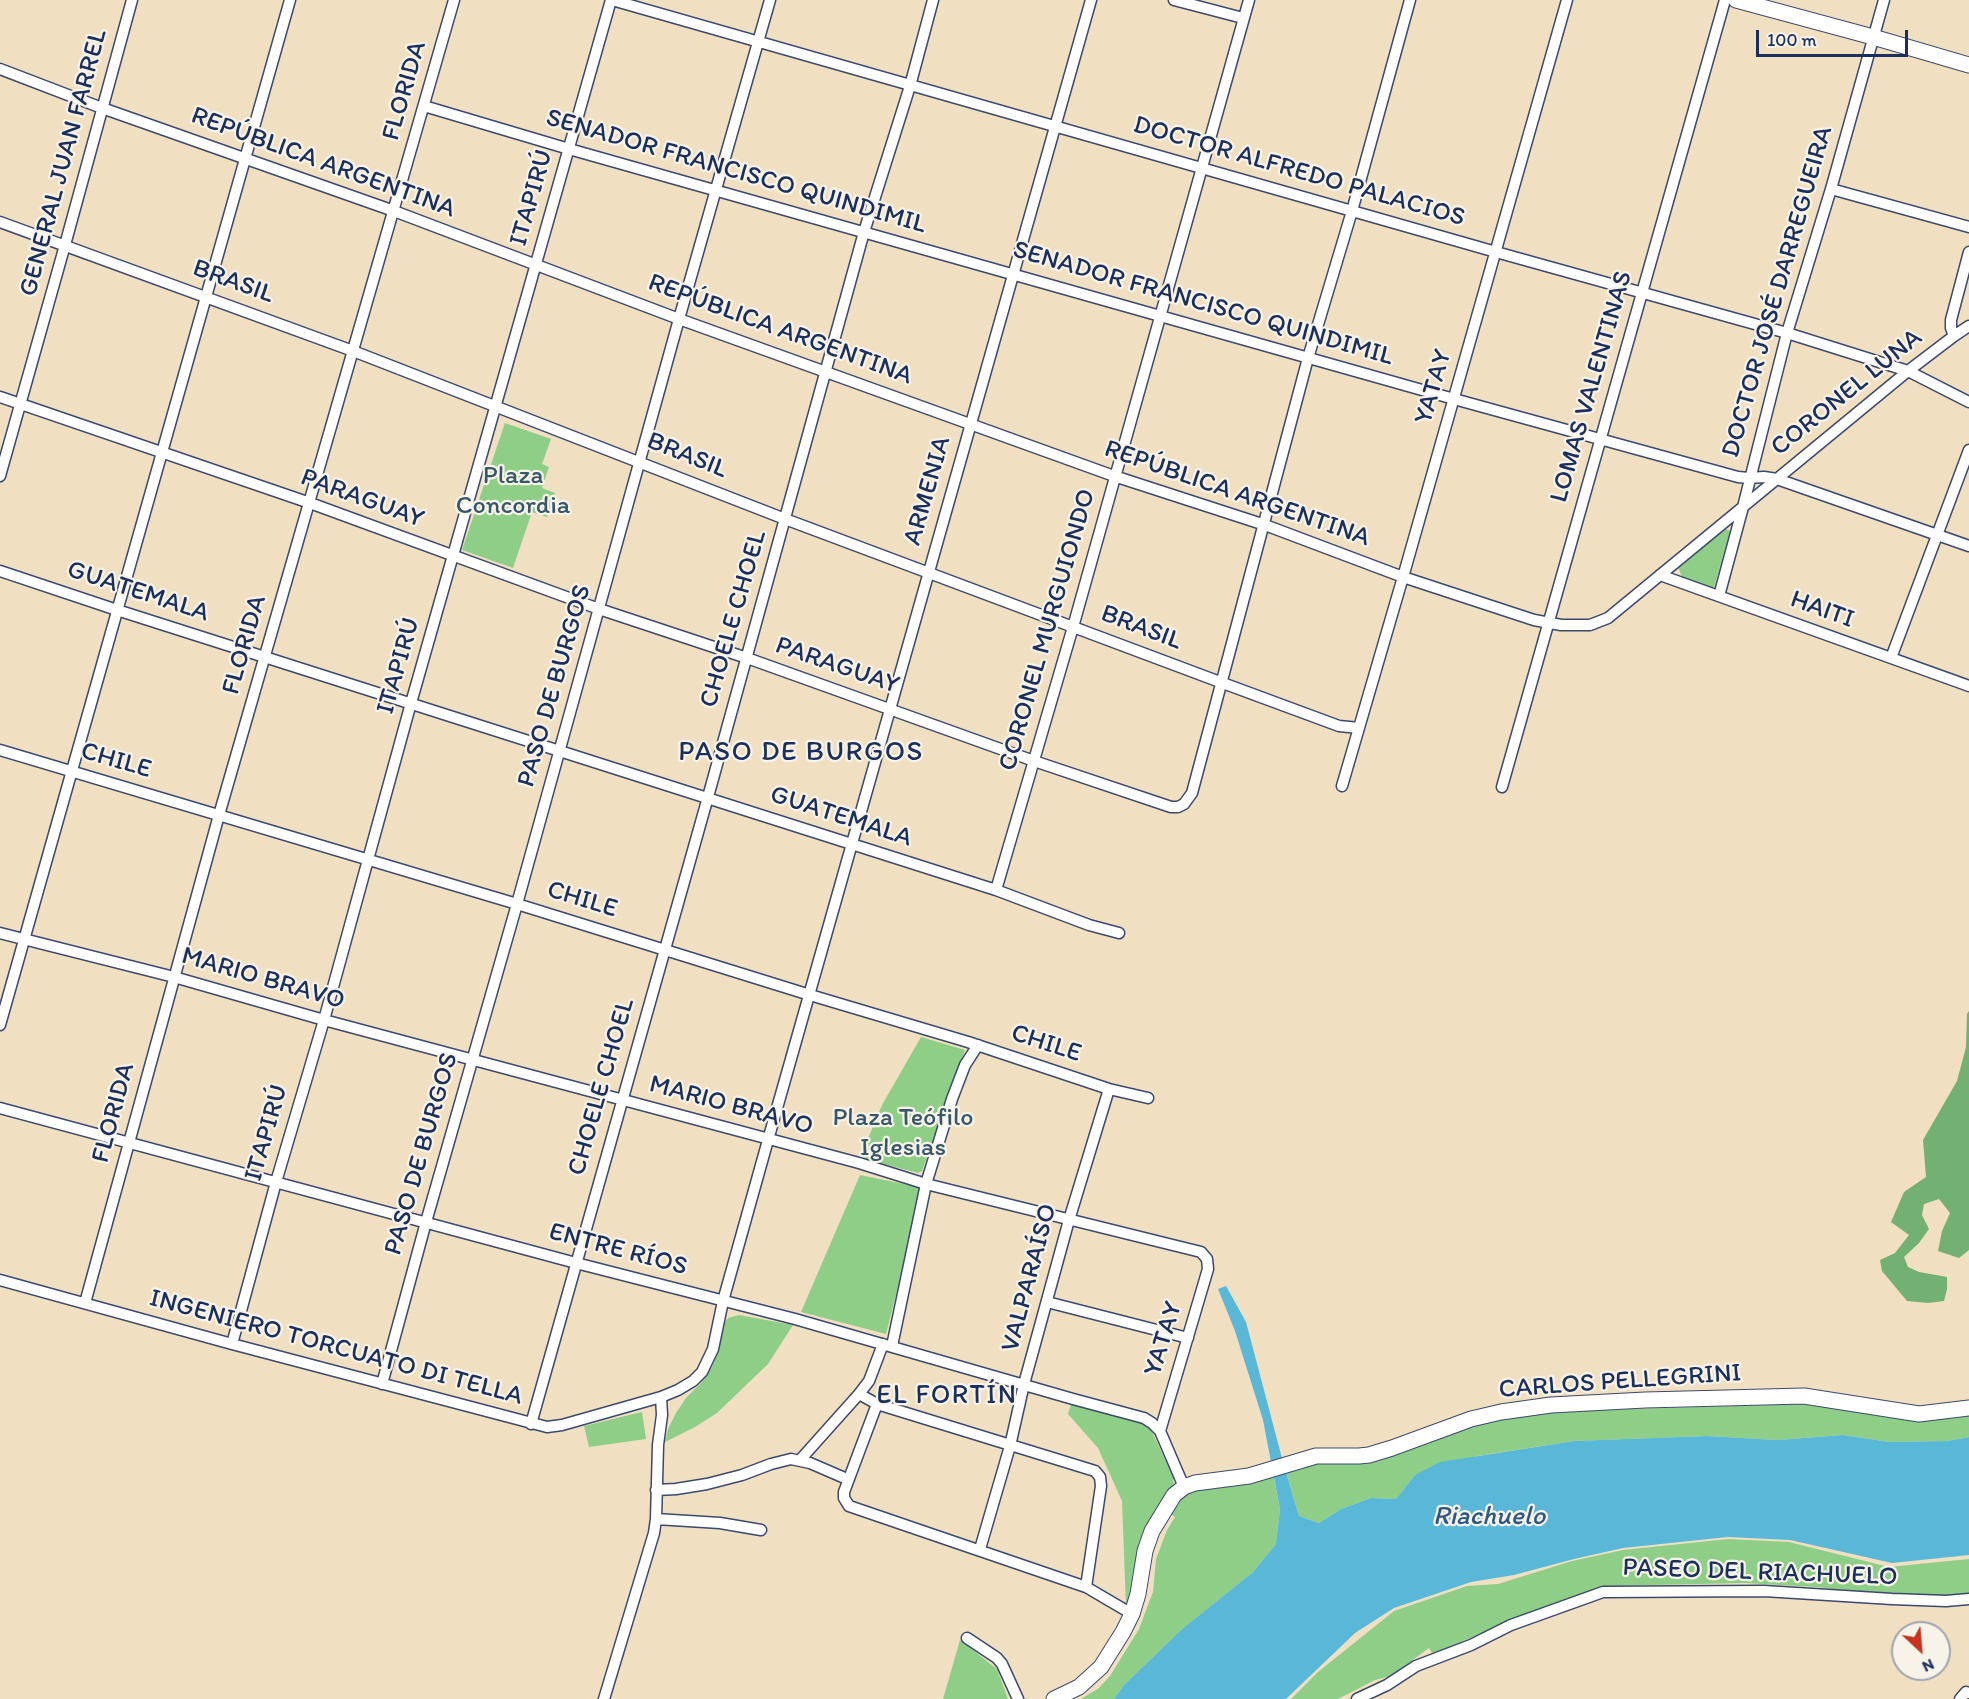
<!DOCTYPE html>
<html>
<head>
<meta charset="utf-8">
<style>
	body { margin:0 }
	#map { position:relative; width:1969px; height:1699px; overflow:hidden; background:#f0dfc1; font-family:Itim,sans-serif }
	canvas { display:block }
	.north { position:absolute; left:1891px; top:1621px; width:60px; height:60px; box-sizing:border-box; background:#f7f3e8; border:2px solid #9fa5b1; border-radius:50%; rotate:154deg; font-size:16px; font-weight:700; line-height:24px; text-align:center; color:#1b2f5e }
	.north::after { content:''; display:block; margin:auto; width:21px; height:27px; background:#c8321e; clip-path:polygon(50% 0,100% 100%,50% 72%,0 100%) }
	.scale { position:absolute; left:1756px; top:30px; width:152px; height:27px; box-sizing:border-box; border:3px solid #1b2f5e; border-top:0; padding-left:8px; font-size:18px; line-height:21px; white-space:nowrap; color:#1b2f5e; -webkit-text-stroke:4px #f7f3e8; paint-order:stroke }
</style>
</head>
<body>
<div id="map">
<canvas width="1969" height="1699"></canvas>
<div class="north">N</div>
<div class="scale">100 m</div>
</div>
<script>
const ctx = document.querySelector('canvas').getContext('2d');
ctx.lineJoin = 'round';
function fillPath(path, color) {
  ctx.fillStyle = color;
  ctx.fill(path, 'evenodd');
}
function toPath(rows) {
  const path = new Path2D();
  for (const r of rows) {
    path.moveTo(r[0], r[1]);
    for (let i = 2; i < r.length; i += 2) path.lineTo(r[i], r[i + 1]);
  }
  return path;
}
function strokePath(path, color, width, dash) {
  ctx.strokeStyle = color;
  ctx.lineWidth = width;
  ctx.lineCap = dash ? 'butt' : 'round';
  ctx.setLineDash(dash || []);
  ctx.stroke(path);
}
function label(font, color, halo, rows, align = 'center') {
  ctx.font = font + ' Itim,sans-serif';
  ctx.lineWidth = 4.5;
  ctx.setLineDash([]);
  ctx.textBaseline = 'middle';
  ctx.strokeStyle = halo;
  ctx.fillStyle = color;
  for (const [text, x, y, turn = 0] of rows) {
    ctx.save();
    ctx.translate(x, y);
    ctx.rotate((+turn || 0) * Math.PI / 180);
    ctx.textAlign = isNaN(turn) ? turn : align;
    if (halo) ctx.strokeText(text, 0, 0);
    ctx.fillText(text, 0, 0);
    ctx.restore();
  }
}
fillPath(toPath([
	[505,423,551,439,542,464,549,467,542,488,555,493,547,517,532,512,513,568,462,550],
	[1726,529,1730,531,1714,587,1711,588,1682,577,1678,567,1682,563],
	[921,1037,965,1050,922,1171,918,1173,860,1158,882,1105],
	[860,1175,923,1188,886,1334,801,1312],
	[739,1315,793,1325,768,1364,717,1413,695,1427,665,1442,668,1429,676,1413,686,1398,702,1382,712,1367,719,1350,724,1323,728,1318],
	[1071,1404,1144,1423,1150,1427,1173,1477,1174,1488,1129,1606,1126,1606,1122,1501,1098,1448,1068,1414],
	[1806,1404,1919,1420,1969,1413,1969,1437,1947,1441,1890,1442,1843,1435,1777,1440,1707,1436,1574,1441,1477,1456,1415,1475,1396,1499,1371,1498,1341,1509,1319,1523,1299,1516,1286,1471,1525,1412],
	[642,1412,646,1439,589,1447,584,1426],
	[1273,1474,1280,1509,1276,1544,1253,1572,1182,1629,1124,1685,1114,1699,1081,1699,1099,1688,1110,1676,1139,1629,1153,1592,1156,1559,1167,1530,1175,1517,1169,1513,1176,1502,1187,1492],
	[1728,1539,1789,1542,1889,1567,1969,1559,1969,1595,1890,1596,1817,1587,1745,1583,1607,1586,1521,1616,1444,1649,1432,1653,1429,1648,1391,1676,1375,1680,1338,1699,1291,1699,1318,1672,1394,1611,1467,1586,1498,1584,1572,1561,1623,1550],
	[960,1640,997,1669,1008,1699,943,1699]
]), '#8ece86');
fillPath(toPath([
	[1969,1011,1969,1250,1959,1258,1938,1251,1942,1231,1950,1213,1939,1199,1924,1204,1922,1215,1929,1229,1919,1243,1904,1257,1908,1267,1919,1272,1947,1277,1947,1289,1944,1301,1928,1303,1907,1301,1882,1271,1880,1260,1895,1253,1909,1235,1891,1222,1904,1192,1926,1177,1923,1140,1957,1081,1966,1047,1967,1014]
]), '#72b173');
fillPath(toPath([
	[1226,1286,1246,1322,1283,1462,1299,1516,1319,1523,1341,1509,1371,1498,1396,1499,1415,1475,1440,1462,1574,1441,1707,1436,1777,1440,1843,1435,1890,1442,1947,1441,1969,1437,1969,1555,1892,1563,1790,1540,1728,1537,1623,1548,1574,1559,1514,1575,1471,1582,1394,1608,1355,1633,1286,1699,1114,1699,1124,1685,1182,1629,1253,1572,1276,1544,1280,1509,1263,1420,1235,1331,1218,1289]
]), '#59b8d8');
const street = toPath([
	[612,0,1496,252,1787,333,1908,371,1969,402],
	[1174,0,1243,18],
	[0,69,102,108,394,211,679,319,1114,476,1265,525,1403,577,1534,620,1561,625,1590,625,1608,618,1908,371,1954,336,1969,326],
	[424,106,569,149,1454,399,1738,477,1749,478,1764,477,1777,479,1969,546],
	[1831,189,1969,227],
	[0,222,353,351,785,519,1220,682,1339,726,1359,728],
	[1954,336,1951,328,1951,320,1969,252],
	[0,397,310,503,599,609,747,658,1034,761,1171,807,1178,807,1184,804,1192,793,1308,358,1352,211,1410,0],
	[0,476,65,245,132,0],
	[0,571,117,610,996,890,1089,925,1119,933],
	[1660,575,1969,686],
	[1719,596,1743,507,1787,333,1831,189,1884,0],
	[1891,658,1969,450],
	[0,750,517,904,810,995,968,1042,1109,1089,1148,1098],
	[1342,786,1403,577,1567,0],
	[1502,787,1725,0],
	[996,890,1073,627,1249,0],
	[0,933,174,977,324,1020,859,1163,926,1184,1201,1252,1207,1259,1208,1269,1160,1431],
	[0,1025,290,0],
	[0,1108,576,1263,795,1319,1073,1399,1144,1418,1152,1423,1160,1431,1184,1487],
	[0,1280,232,1344,547,1427,562,1425,661,1397,678,1390,693,1381,702,1372,713,1349,723,1301,768,1140,1091,0],
	[1047,1302,1188,1338],
	[85,1303,219,815,454,0],
	[232,1344,276,1182,324,1020,411,703,611,0],
	[883,1344,869,1381,859,1394,877,1404,844,1492,844,1498,849,1506,1086,1587,1132,1614],
	[892,1346,926,1184,952,1099,965,1065,978,1045],
	[382,1384,426,1222,517,904,679,319,770,0],
	[877,1404,1095,1471,1100,1477,1101,1486,1086,1587],
	[531,1424,708,797,864,232,910,86,933,0],
	[800,1460,859,1394],
	[656,1490,676,1489,707,1484,742,1475,771,1464,791,1459,810,1463,847,1479],
	[656,1519,720,1523,761,1530],
	[980,1549,1010,1446,1024,1384,1069,1220,1109,1089],
	[967,1638,997,1658,1002,1664,1018,1699],
	[604,1699,654,1533,656,1519,658,1445,662,1415,661,1397],
	[1357,1699,1387,1685,1416,1666,1471,1645,1511,1625,1603,1592,1764,1591,1892,1599,1946,1601,1969,1599],
	[1960,1699,1966,1692,1969,1693]
]);
const secondary = toPath([
	[1736,0,1873,37,1969,65],
	[1054,1699,1079,1687,1101,1667,1123,1632,1132,1614,1138,1594,1145,1551,1152,1531,1174,1495,1184,1487,1195,1483,1249,1476,1316,1456,1359,1456,1369,1455,1392,1448,1471,1419,1501,1412,1551,1405,1645,1400,1804,1396,1919,1414,1969,1408]
]);
strokePath(street, '#3b496d', 13);
strokePath(secondary, '#3b496d', 17);
strokePath(street, '#fff', 10);
strokePath(secondary, '#fff', 15);
label('26px', '#1b2f5e', '#f7f3e8', [
	["FLORIDA",405,91,-74],
	["GENERAL JUAN FARREL",64,163,-75],
	["REPÚBLICA ARGENTINA",323,163,20],
	["SENADOR FRANCISCO QUINDIMIL",736,172,16],
	["DOCTOR ALFREDO PALACIOS",1299,172,16],
	["ITAPIRÚ",532,198,-74],
	["BRASIL",233,282,20],
	["DOCTOR JOSÉ DARREGUEIRA",1778,292,-74],
	["SENADOR FRANCISCO QUINDIMIL",1203,304,16],
	["REPÚBLICA ARGENTINA",780,330,20],
	["YATAY",1434,387,-74],
	["LOMAS VALENTINAS",1592,387,-74],
	["CORONEL LUNA",1847,393,-39],
	["BRASIL",687,456,22],
	["ARMENIA",928,491,-74],
	["REPÚBLICA ARGENTINA",1237,494,19],
	["PARAGUAY",362,499,20],
	["GUATEMALA",138,592,18],
	["HAITI",1822,610,20],
	["CHOELE CHOEL",734,619,-74],
	["BRASIL",1141,628,21],
	["CORONEL MURGUIONDO",1048,630,-74],
	["FLORIDA",245,645,-74],
	["ITAPIRÚ",399,666,-74],
	["PARAGUAY",837,666,19],
	["PASO DE BURGOS",555,686,-74],
	["CHILE",116,761,16],
	["GUATEMALA",841,817,18],
	["CHILE",582,900,17],
	["MARIO BRAVO",263,979,16],
	["CHILE",1046,1044,18],
	["CHOELE CHOEL",602,1087,-74],
	["MARIO BRAVO",731,1106,15],
	["FLORIDA",114,1113,-75],
	["ITAPIRÚ",267,1133,-74],
	["PASO DE BURGOS",422,1154,-74],
	["ENTRE RÍOS",618,1250,15],
	["VALPARAÍSO",1030,1278,-75],
	["YATAY",1164,1339,-73],
	["INGENIERO TORCUATO DI TELLA",336,1348,15],
	["CARLOS PELLEGRINI",1620,1382,-4],
	["PASEO DEL RIACHUELO",1760,1573,2]
]);
label('26px', '#385768', '#f7f3e8', [
	["Plaza",513,476],
	["Concordia",513,506],
	["Plaza Teófilo",903,1118],
	["Iglesias",903,1148]
]);
ctx.letterSpacing = '1.5px';
label('27px', '#1b2f5e', '#f7f3e8', [
	["EL FORTÍN",947,1396]
]);
ctx.letterSpacing = '0px';
label('italic 27px', '#2e5883', '#f7f3e8', [
	["Riachuelo",1489,1517]
]);
ctx.letterSpacing = '1.5px';
label('28px', '#1b2f5e', '#f7f3e8', [
	["PASO DE BURGOS",801,753]
]);
ctx.letterSpacing = '0px';
</script>
</body>
</html>
